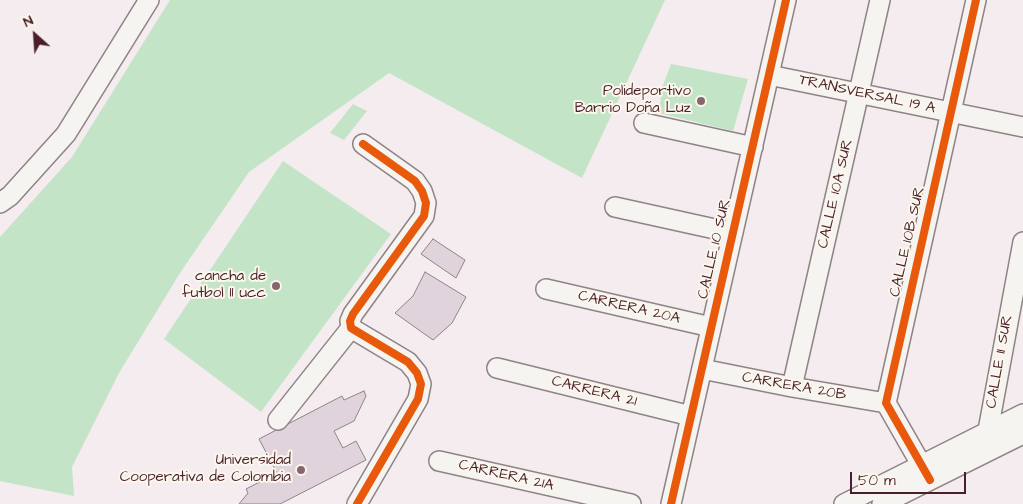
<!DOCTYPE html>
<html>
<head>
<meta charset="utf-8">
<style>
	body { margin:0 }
	#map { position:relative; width:1023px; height:504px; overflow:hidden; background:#f4ecee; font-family:"Architects Daughter",sans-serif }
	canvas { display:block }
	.north { position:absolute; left:10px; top:10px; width:50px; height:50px; -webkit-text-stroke:4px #fbf7ec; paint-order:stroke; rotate:334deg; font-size:14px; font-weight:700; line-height:20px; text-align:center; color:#4a1f2b }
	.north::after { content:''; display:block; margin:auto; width:18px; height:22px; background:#4a1f2b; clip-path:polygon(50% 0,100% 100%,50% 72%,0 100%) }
	.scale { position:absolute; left:850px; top:472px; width:116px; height:22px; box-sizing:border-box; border:2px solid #4a1f2b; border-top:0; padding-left:6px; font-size:15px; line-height:18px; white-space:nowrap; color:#4a1f2b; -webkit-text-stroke:4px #fbf7ec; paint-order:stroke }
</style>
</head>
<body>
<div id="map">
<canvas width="1023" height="504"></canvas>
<div class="north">N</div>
<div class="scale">50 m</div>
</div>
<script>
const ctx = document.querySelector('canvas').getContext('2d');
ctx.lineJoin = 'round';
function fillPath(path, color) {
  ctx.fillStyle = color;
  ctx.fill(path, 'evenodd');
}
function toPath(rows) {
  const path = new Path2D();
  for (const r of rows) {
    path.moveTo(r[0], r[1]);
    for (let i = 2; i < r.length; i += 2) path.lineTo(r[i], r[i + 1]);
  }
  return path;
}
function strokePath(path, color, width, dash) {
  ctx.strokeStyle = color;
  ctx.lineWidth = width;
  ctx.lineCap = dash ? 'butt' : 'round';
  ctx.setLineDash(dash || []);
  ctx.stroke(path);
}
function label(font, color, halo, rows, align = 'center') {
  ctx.font = font + ' "Architects Daughter",sans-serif';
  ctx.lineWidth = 4;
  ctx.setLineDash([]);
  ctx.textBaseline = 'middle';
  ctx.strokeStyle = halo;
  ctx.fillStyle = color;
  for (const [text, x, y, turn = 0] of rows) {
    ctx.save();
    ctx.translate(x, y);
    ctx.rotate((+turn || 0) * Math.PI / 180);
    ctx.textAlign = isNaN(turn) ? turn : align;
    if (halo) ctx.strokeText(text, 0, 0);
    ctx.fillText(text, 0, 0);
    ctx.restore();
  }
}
fillPath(toPath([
	[170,0,665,0,582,178,389,73,249,172,180,273,119,373,72,467,74,496,0,481,0,237,72,157],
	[671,64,748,79,733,131,659,113,662,88],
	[353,104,367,111,344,140,330,133],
	[283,161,391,234,261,412,164,339]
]), '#c3e4c7');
const building = toPath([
	[433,239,465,260,456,278,421,254,433,239],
	[425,272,466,297,452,323,433,340,395,313,413,296,425,272],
	[364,391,366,396,354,421,334,431,343,448,356,441,366,460,280,504,239,504,248,493,246,489,277,473,259,439,342,396,344,400,364,391]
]);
fillPath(building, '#e1d3dc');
strokePath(building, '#8f8386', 1);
const minor = toPath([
	[769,75,1023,127],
	[644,123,753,147],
	[0,203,10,196,66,134,149,0],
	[615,207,733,233],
	[546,289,711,327],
	[351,328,408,362,417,373,421,384,418,399,357,504],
	[497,368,691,416],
	[702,369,792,387,886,403],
	[792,387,880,0],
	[278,420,351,328,350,321,353,314,424,216,426,203,422,191,415,181,363,144],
	[984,452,1023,242],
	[439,461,631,504],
	[930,480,886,403,976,0],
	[671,504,786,0],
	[844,504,1023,414],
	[882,504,1023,434]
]);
strokePath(minor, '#8f8386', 22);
strokePath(minor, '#f6f4f1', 19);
strokePath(toPath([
	[930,480,886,403,976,0],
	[357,504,418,399,421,384,417,373,408,362,351,328,350,321,353,314,424,216,426,203,422,191,415,181,363,144],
	[671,504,786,0]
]), '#e8590c', 8);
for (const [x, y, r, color] of [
	[701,101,5,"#86676f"],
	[276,286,5,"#86676f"],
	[301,470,5,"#86676f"]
]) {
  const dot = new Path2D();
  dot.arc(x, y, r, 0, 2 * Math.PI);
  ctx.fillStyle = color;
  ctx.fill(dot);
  strokePath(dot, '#fbf7ec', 2);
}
label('15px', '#4a1f2b', '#fbf7ec', [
	["Polideportivo",691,92],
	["Barrio Doña Luz",691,109],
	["cancha de",266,277],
	["futbol 11 ucc",266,294],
	["Universidad",291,461],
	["Cooperativa de Colombia",291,478]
], 'right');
label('15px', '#4a1f2b', '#fbf7ec', [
	["TRANSVERSAL 19 A",867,95,12],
	["CALLE 10A SUR",836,194,-77],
	["CALLE 10B SUR",908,242,-77],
	["CALLE 10 SUR",715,249,-77],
	["CARRERA 20A",629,308,13],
	["CALLE 11 SUR",1000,362,-80],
	["CARRERA 20B",794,387,10],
	["CARRERA 21",594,392,14],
	["CARRERA 21A",506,476,13]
]);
</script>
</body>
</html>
